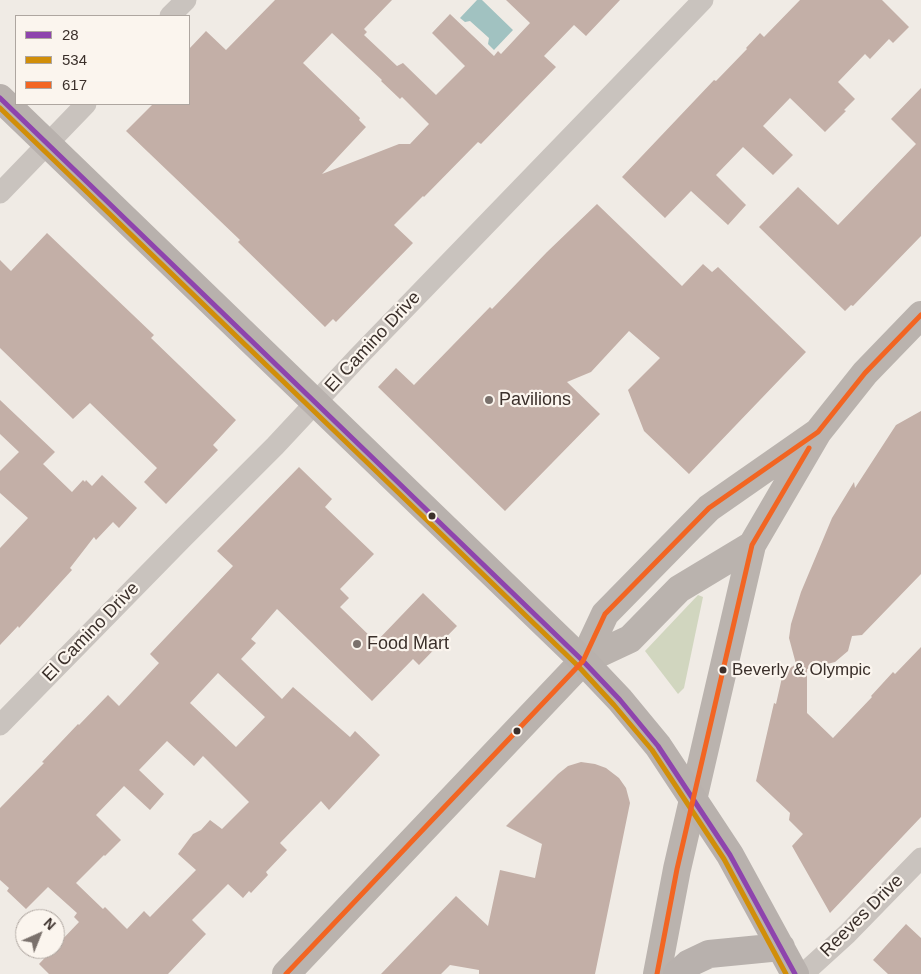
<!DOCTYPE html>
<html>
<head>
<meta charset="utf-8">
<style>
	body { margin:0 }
	#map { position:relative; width:921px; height:974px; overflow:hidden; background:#f0ebe5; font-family:Helvetica,sans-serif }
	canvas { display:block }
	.legend { position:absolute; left:15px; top:15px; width:175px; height:90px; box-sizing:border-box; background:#fbf5ee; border:1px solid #aea6a0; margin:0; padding:6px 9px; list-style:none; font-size:15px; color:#3b302b }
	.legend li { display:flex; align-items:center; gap:10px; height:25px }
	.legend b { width:25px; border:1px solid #aea6a0 }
	.north { position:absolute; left:15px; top:909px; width:50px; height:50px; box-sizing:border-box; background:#fbf5ee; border:1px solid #aea6a0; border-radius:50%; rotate:44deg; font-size:14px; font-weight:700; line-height:20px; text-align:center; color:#3b302b }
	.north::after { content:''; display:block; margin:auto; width:18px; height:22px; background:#7a716c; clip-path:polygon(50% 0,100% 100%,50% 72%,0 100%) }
</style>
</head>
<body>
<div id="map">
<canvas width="921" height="974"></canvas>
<ul class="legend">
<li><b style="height:6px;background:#8e44ad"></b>28</li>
<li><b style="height:6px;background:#d18e09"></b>534</li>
<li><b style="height:6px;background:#f26522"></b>617</li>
</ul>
<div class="north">N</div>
</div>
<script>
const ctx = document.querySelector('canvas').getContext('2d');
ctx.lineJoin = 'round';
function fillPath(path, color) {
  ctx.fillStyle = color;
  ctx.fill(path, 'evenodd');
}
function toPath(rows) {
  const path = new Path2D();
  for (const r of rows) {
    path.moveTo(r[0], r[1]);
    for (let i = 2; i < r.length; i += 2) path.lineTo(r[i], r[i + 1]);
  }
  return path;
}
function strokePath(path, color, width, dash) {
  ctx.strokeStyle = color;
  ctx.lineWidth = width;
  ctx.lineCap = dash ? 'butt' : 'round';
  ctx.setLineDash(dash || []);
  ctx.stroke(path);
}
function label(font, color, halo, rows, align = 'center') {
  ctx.font = font + ' Helvetica,sans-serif';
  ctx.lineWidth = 4.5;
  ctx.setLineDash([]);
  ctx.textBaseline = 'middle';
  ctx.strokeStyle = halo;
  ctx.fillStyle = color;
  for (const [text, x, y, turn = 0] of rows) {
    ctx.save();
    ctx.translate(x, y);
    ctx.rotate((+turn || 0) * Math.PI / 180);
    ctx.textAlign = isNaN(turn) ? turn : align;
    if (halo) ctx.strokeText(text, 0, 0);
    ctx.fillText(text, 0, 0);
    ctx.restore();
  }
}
fillPath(toPath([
	[698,595,703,597,684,688,678,694,645,651]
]), '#d1d6bf');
fillPath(toPath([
	[477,0,482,0,513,30,494,50,488,44,489,38,470,21,465,22,460,18]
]), '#a1c2c1');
fillPath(toPath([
	[275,0,392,0,364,29,367,32,364,35,397,66,403,63,436,95,465,66,432,33,450,14,494,56,498,51,501,54,530,23,506,0,620,0,586,36,574,25,544,56,556,67,481,144,478,142,424,197,423,196,394,225,413,243,336,322,333,319,325,327,238,242,240,240,126,131,153,104,189,104,189,49,206,31,226,50],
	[332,33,382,80,381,81,400,99,402,97,429,124,410,144,399,144,322,174,366,127,359,120,360,118,303,63],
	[800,0,882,0,909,27,893,43,889,39,870,59,865,54,838,82,855,99,844,110,846,111,825,132,790,98,763,126,793,155,773,175,743,147,716,175,746,205,728,225,691,191,665,218,622,177,714,80,716,81,747,49,746,48,760,33,764,37],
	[921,88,921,236,853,306,851,305,845,311,759,227,798,187,838,225,916,144,891,119],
	[597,204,682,286,703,264,712,272,718,267,806,352,689,474,644,431,628,390,660,358,629,331,591,372,567,382,600,414,505,511,378,387,396,368,414,385,490,307,492,309,547,252],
	[47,233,154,335,151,338,236,420,213,445,218,450,166,504,144,482,157,468,90,403,73,419,0,348,0,260,11,271],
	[0,400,55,452,43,464,72,492,83,480,85,482,86,480,92,486,102,475,137,508,119,528,113,522,96,540,94,537,70,568,72,570,19,628,18,626,0,645,0,548,28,518,0,493,0,471,19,452,0,434],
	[921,411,921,574,862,635,852,636,848,651,835,662,807,669,807,713,833,738,872,697,871,696,893,672,895,674,921,647,921,817,830,913,792,846,803,834,789,820,790,813,756,781,774,703,776,704,783,673,796,664,789,638,791,624,801,592,832,518,854,482,855,488,896,425],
	[299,467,332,499,325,507,374,554,340,589,349,598,340,607,376,642,423,593,457,626,419,665,413,659,372,701,277,609,251,639,256,643,241,659,282,699,293,687,350,737,355,731,380,755,329,810,321,801,280,843,287,850,266,872,268,875,251,893,249,891,243,898,228,884,192,920,206,934,168,974,49,974,39,964,79,922,74,917,77,913,48,887,26,909,7,891,9,888,0,880,0,808,44,763,42,762,78,724,79,725,108,695,119,706,159,663,150,654,233,566,217,551],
	[218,673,265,717,236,747,190,703],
	[167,741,194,766,203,756,249,802,222,829,210,820,201,830,193,834,178,854,196,870,150,917,144,911,127,929,105,907,103,909,76,883,104,855,105,856,121,840,96,815,124,786,150,810,164,794,139,770],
	[581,762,595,764,606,768,619,778,626,788,630,803,595,974,479,974,479,970,450,965,441,974,381,974,456,896,488,926,500,870,535,878,542,844,506,826,558,774,568,766],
	[906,924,921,938,921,974,888,974,873,960]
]), '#c3afa7');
strokePath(toPath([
	[170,16,186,0],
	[0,193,86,104],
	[0,725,183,538,275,446,358,357,703,0],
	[803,974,847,934,921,858]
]), '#c9c3be', 21);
strokePath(toPath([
	[583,661,630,639,679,589,752,545],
	[286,974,583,661,605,614,709,508,818,432],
	[657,974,677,869,752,545,818,432,865,373,921,315]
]), '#bab3ae', 28);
strokePath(toPath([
	[0,98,583,661,620,700,658,746,730,855,795,974],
	[677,974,688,964,709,954,781,947]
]), '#b8b1ad', 28);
strokePath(toPath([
	[0,98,583,661,620,700,658,746,730,855,795,974]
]), '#8e44ad', 5);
strokePath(toPath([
	[0,108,578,666,614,705,652,750,724,859,786,974]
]), '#d18e09', 5);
strokePath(toPath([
	[286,974,583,661,605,614,709,508,818,432,865,373,921,315],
	[657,974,677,869,752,545,809,448]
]), '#f26522', 5);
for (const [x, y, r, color] of [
	[489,400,5,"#7a716c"],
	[432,516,4.5,"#3b302b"],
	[357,644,5,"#7a716c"],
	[723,670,4.5,"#3b302b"],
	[517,731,4.5,"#3b302b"]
]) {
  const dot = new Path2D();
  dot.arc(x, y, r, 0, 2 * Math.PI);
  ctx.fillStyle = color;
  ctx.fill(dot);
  strokePath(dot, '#fbf5ee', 2);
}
label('17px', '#3b302b', '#fbf5ee', [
	["Beverly & Olympic",732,670]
], 'left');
label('18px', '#3b302b', '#fbf5ee', [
	["El Camino Drive",373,342,-47],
	["El Camino Drive",91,632,-46],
	["Reeves Drive",862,916,-45]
]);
label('18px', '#3b302b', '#fbf5ee', [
	["Pavilions",499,400],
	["Food Mart",367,644]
], 'left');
</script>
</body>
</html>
